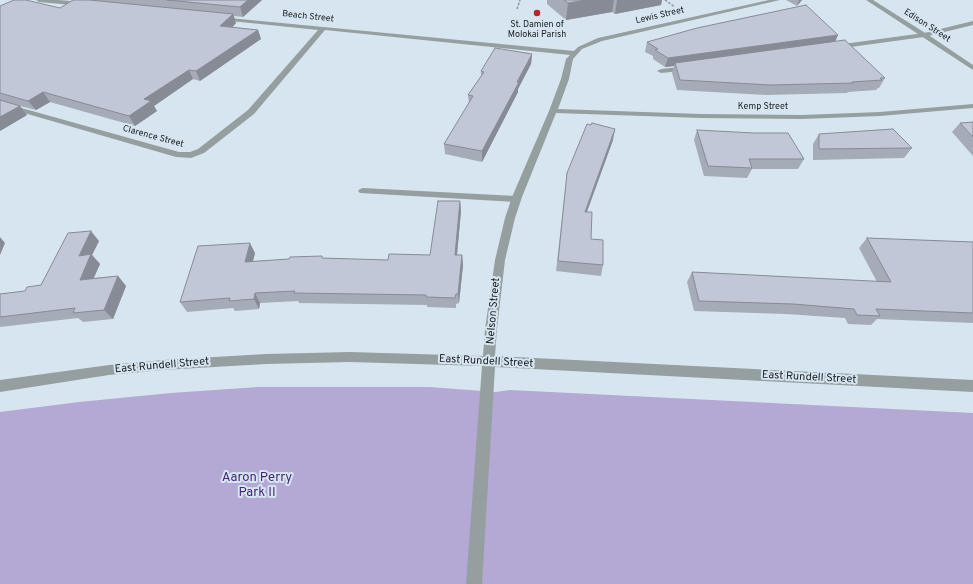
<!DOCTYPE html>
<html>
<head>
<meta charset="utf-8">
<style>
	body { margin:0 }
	canvas { display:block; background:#d6e5f0 }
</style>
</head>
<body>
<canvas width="973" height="584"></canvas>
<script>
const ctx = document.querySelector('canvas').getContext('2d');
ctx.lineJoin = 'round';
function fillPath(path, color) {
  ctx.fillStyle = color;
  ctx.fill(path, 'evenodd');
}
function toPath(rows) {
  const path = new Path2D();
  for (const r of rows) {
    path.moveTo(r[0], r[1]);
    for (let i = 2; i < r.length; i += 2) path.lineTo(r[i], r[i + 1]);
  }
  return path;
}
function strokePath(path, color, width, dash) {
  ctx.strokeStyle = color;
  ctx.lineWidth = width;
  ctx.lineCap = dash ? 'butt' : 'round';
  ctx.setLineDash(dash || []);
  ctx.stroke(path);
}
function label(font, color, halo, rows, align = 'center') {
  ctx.font = font + ' Overpass,sans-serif';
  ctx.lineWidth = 4;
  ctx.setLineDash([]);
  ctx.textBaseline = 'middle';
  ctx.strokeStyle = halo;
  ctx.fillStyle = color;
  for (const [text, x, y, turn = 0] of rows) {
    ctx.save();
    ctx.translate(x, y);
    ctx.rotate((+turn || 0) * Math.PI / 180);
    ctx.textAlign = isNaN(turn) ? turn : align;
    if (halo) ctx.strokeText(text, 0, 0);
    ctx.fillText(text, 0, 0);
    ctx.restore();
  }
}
fillPath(toPath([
	[258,387,429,387,496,392,510,390,973,413,973,584,0,584,0,412,79,402,171,393]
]), '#b4a8d4');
strokePath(toPath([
	[665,0,675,7],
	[517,9,520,0]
]), '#8b969e', 1.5, [2.5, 1.5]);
fillPath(toPath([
	[973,21,973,25,924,37,836,49,833,47,836,45,924,33,973,21],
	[688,66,691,66,691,70,661,73,657,71,661,69,688,66],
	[363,188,516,196,521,199,516,202,360,193,358,191,360,189,363,188]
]), '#969fa0');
fillPath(toPath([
	[36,0,59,0,82,2,85,4,82,6,39,2,36,0],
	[769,0,780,0,602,41,582,49,573,59,569,79,558,109,701,114,802,115,880,112,973,104,973,108,880,116,802,119,701,118,556,113,522,197,515,218,505,260,497,329,495,356,973,380,973,392,495,367,482,584,466,584,482,366,350,362,266,364,163,370,109,375,0,392,0,380,109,365,163,360,266,354,350,352,483,356,485,329,495,260,505,218,512,197,549,111,561,79,566,59,570,55,325,30,254,114,204,153,191,158,176,157,0,106,0,102,179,152,190,152,198,149,248,110,318,30,221,20,219,19,219,17,574,51,578,47,598,38,769,0],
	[866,0,873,0,930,36,973,65,973,70,866,0]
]), '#969fa0');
fillPath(toPath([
	[73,0,262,0,243,17,234,16,236,23,233,27,258,30,261,39,200,81,193,79,154,106,157,111,135,126,50,102,36,110,20,106,27,115,0,131,0,6,60,8],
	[547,0,662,0,661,5,615,14,612,12,566,20,547,4],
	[786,0,802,0,797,6],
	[838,35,835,42,885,78,879,88,878,88,876,90,848,92,847,93,766,95,677,90,672,73,674,66,665,67,653,59,653,56,645,52,647,42],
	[532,54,531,64,518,89,518,92,482,162,445,154,444,144,469,104,468,95,481,76,481,71],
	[973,122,973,156,952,132,960,123],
	[697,130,804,159,798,169,752,169,747,178,704,176,694,140],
	[819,134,912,148,904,158,813,160,813,144],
	[613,140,587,212,591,239,603,265,601,276,556,271,567,173],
	[460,201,461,211,457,255,462,255,463,265,459,303,456,304,456,308,427,307,427,305,299,303,298,301,260,303,259,309,235,311,233,308,187,312,180,302,255,253,253,261,323,258,388,260,430,255],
	[867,238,973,242,973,323,877,319,871,325,848,324,845,318,786,314,694,311,687,282,692,272,877,282,859,248],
	[99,241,92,255,100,264,93,278,118,276,126,286,113,319,83,322,78,318,0,327,0,294,25,291,41,285]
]), '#a6abb8');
fillPath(toPath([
	[248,0,262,0,243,17,240,7],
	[585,0,614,0,612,12,566,20,568,3],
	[617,0,662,0,661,5,615,14],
	[799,0,802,0,797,6],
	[233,14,236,23,224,35,220,26],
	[258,30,261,39,200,81,196,71],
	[838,35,834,44,675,63,674,66,665,67,668,58],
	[532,54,531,64,518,89,518,92,482,162,482,151],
	[189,70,193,79,154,106,157,111,135,126,129,116,144,99],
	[43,92,50,102,36,110,28,101],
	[20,106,27,115,0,131,0,117],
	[615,129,613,140,583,222,585,212],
	[460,201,461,211,456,265,455,255],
	[91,231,99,241,92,255,100,264,89,289,80,280,79,256],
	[0,237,5,243,0,255],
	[250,243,255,253,250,272,245,262],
	[462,255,463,265,459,303,458,294],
	[118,276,126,286,113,319,104,310],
	[255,293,260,303,259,309,254,299]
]), '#878b96');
const building = toPath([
	[14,0,26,0,60,8,73,0,89,0,233,14,220,26,258,30,196,71,189,70,144,99,151,101,129,116,43,92,28,101,0,93,0,6,14,0],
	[167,0,248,0,240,7,167,0],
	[564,0,585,0,568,3,564,0],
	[806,5,838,35,668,58,655,50,658,49,647,42,697,28,806,5],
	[845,40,885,78,880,78,882,80,852,82,853,83,771,85,680,80,675,63,845,40],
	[495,48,532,54,517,82,519,82,482,151,444,144,473,96,468,95,484,72,481,71,495,48],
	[0,100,20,106,0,117,0,100],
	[973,122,973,137,960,123,973,122],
	[592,123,615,129,585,212,592,212,591,239,603,240,603,265,558,261,567,173,587,124,591,125,592,123],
	[893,129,912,148,819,149,819,134,893,129],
	[697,130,754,133,788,133,804,159,749,159,752,168,708,166,697,130],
	[438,201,460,201,455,255,462,255,458,294,456,294,455,298,426,297,426,295,294,293,295,291,255,293,254,299,229,301,230,298,180,302,198,246,250,243,245,262,289,259,290,257,322,256,322,258,388,260,389,254,430,255,438,201],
	[91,231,79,256,91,254,80,280,118,276,104,310,73,313,75,308,0,317,0,294,25,291,27,287,41,285,68,233,91,231],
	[867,238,973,242,973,313,876,309,880,316,857,315,854,309,793,304,699,301,692,272,891,282,867,238]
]);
fillPath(building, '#c1c7d6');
strokePath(building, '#878b96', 1);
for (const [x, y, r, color] of [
	[537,13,4,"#b62627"]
]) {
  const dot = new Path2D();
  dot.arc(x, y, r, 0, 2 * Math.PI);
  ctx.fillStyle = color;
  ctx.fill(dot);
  strokePath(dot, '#d6e5f0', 1.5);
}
label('9px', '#1a1f23', '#d6e5f0', [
	["Lewis Street",660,16,-13],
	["Beach Street",308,17,6],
	["Edison Street",927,26,33],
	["Kemp Street",763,107],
	["Clarence Street",153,137,15]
]);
label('9px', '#1a1f23', '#d6e5f0', [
	["St. Damien of",537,25],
	["Molokai Parish",537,35]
]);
label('11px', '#1a1f23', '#d6e5f0', [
	["Nelson Street",494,311,-85],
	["East Rundell Street",486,362,3],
	["East Rundell Street",162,366,-5],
	["East Rundell Street",809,378,3]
]);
label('13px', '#462676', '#d6e5f0', [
	["Aaron Perry",257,478],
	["Park II",257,493]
]);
</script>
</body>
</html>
